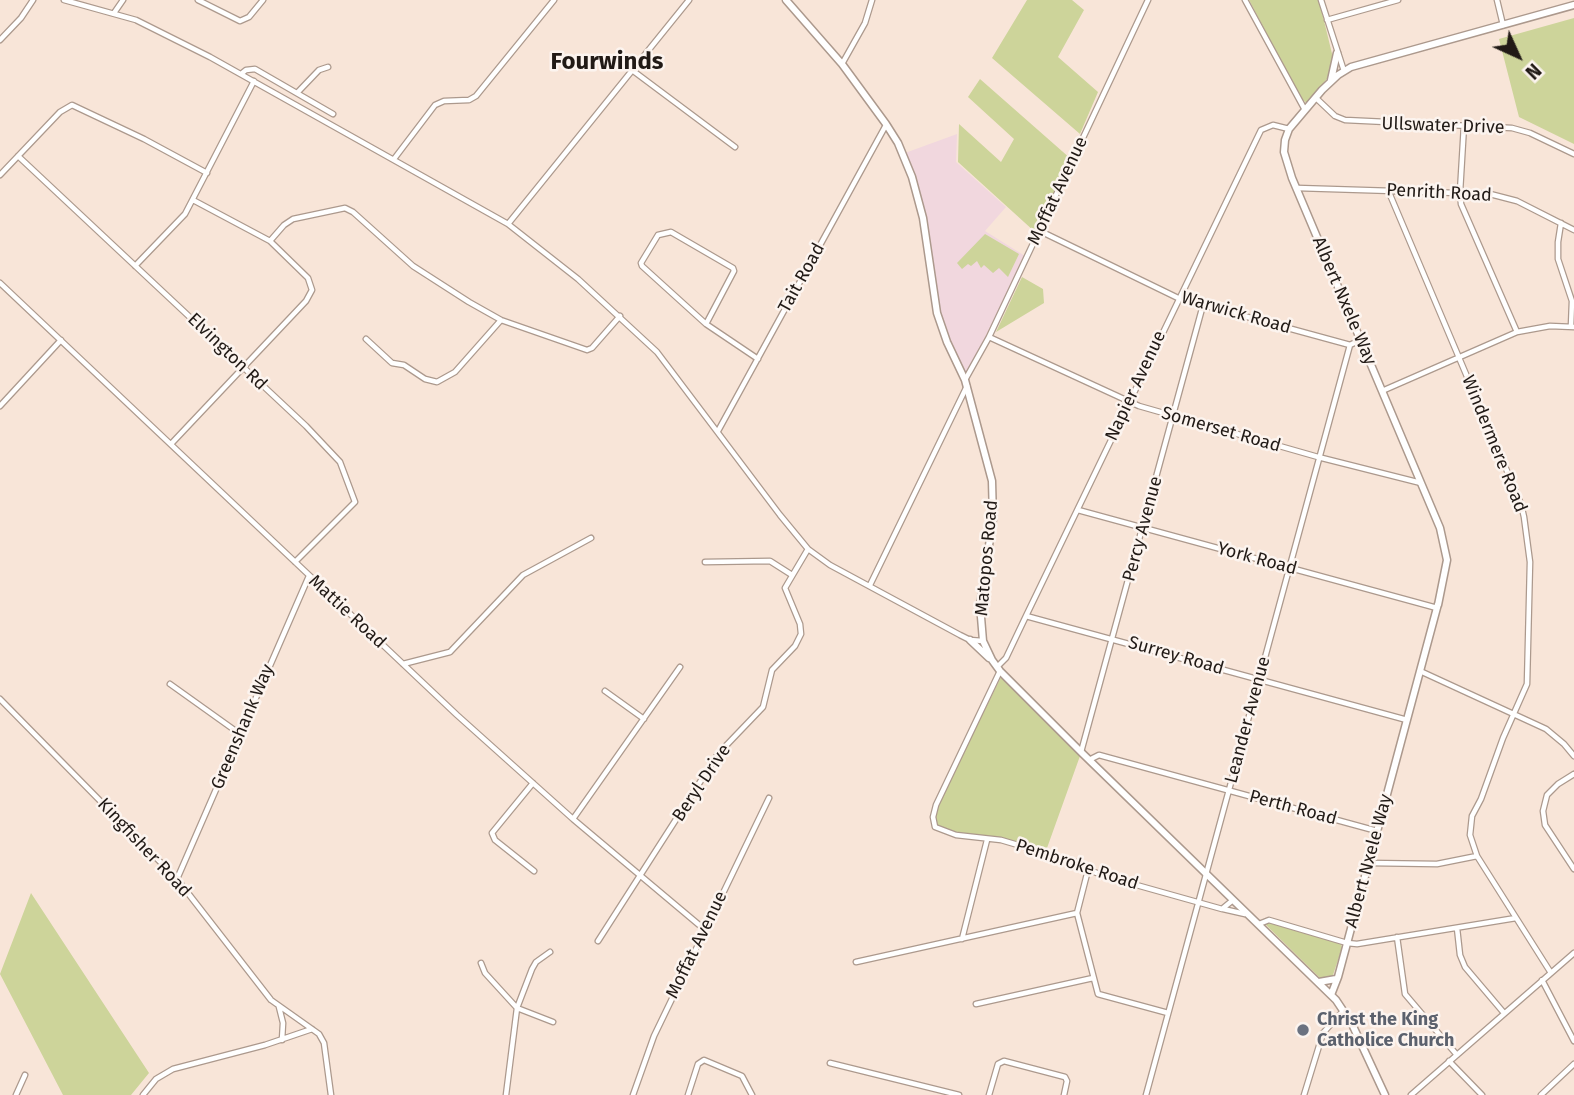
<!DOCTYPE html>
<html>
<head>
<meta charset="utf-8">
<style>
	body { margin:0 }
	#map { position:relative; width:1574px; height:1095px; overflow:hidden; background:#f8e5d8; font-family:"Fira Sans",sans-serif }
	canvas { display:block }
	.north { position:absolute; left:1483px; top:21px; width:70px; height:70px; -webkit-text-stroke:5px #fcf4ef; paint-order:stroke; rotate:135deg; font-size:19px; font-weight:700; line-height:28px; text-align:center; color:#211a16 }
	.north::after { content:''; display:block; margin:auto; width:24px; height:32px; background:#211a16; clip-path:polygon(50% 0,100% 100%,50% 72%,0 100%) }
</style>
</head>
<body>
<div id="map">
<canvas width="1574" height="1095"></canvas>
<div class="north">N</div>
</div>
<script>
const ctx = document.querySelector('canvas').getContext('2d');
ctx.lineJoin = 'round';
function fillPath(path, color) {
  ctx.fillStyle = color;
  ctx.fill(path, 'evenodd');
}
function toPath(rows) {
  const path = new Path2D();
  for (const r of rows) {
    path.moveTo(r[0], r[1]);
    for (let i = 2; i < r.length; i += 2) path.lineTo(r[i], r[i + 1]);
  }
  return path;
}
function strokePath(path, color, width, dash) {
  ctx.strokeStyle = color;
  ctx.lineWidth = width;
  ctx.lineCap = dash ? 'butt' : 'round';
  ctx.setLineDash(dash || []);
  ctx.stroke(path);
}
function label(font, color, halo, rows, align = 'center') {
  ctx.font = font + ' "Fira Sans",sans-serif';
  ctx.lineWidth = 5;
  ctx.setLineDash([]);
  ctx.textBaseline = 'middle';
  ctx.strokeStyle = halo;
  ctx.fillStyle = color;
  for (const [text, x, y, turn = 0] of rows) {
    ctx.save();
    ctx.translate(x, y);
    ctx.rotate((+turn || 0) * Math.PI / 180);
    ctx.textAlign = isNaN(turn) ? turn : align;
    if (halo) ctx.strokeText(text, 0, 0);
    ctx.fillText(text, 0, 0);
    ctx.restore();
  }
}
fillPath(toPath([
	[957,134,956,162,1006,207,985,231,1025,256,966,376,948,340,940,314,925,216,905,153]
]), '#f1d7de');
fillPath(toPath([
	[1027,0,1072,0,1084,10,1058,57,1098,92,1080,134,992,58],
	[1249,0,1319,0,1334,62,1331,74,1307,103,1301,99],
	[1574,18,1574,144,1519,117,1499,39],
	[980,79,1071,159,1035,232,958,162,959,124,1001,162,1014,139,968,97],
	[985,234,1019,254,1008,277,999,268,993,273,984,265,981,268,977,261,971,266,968,264,962,269,957,263],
	[1022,277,1043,289,1044,303,996,332],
	[1001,677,1080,756,1047,848,944,830,939,827,935,819,938,804],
	[31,893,149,1073,131,1095,63,1095,0,974],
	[1269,922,1341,943,1342,948,1332,978,1323,981,1265,924]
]), '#cdd49a');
const minor = toPath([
	[64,0,136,20,210,57,508,224,578,279,657,352,780,515,808,549,830,565,960,635,970,640,983,641],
	[198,0,240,21,249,17,263,0],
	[1245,0,1305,110],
	[1321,0,1344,71],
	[1497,0,1503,25],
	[114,13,123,0],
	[1327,20,1398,0],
	[0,40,21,18,33,0],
	[842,64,865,23,872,0],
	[632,70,735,147],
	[241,74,246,70,255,69,333,114],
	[297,93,319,70,328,67],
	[1316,98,1335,116,1345,120,1512,128,1530,133,1574,154],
	[1464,125,1460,192,1461,204,1517,332],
	[18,156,306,426,340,462,355,502,295,562],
	[394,159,435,105,444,101,469,100,476,96,554,0],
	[0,175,60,112,72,105,144,139,207,173],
	[1297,188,1490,194,1517,201,1574,230],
	[1388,190,1521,504,1524,517,1530,562,1527,684,1503,738,1481,799,1472,816,1470,835,1477,856,1551,973],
	[1561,223,1558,242,1558,259,1572,301,1571,326],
	[508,224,689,0],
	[1040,231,1178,298,1350,345,1360,340],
	[270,241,284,225,293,219,345,208,353,212,413,266,469,302,501,320,587,350,592,348,620,316],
	[135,266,185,214,254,81],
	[0,283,457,715,573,819,704,929],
	[706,324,734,271,733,268,671,232,658,235,641,263,642,266,706,324,758,359],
	[989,337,1139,406,1318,457,1421,483],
	[366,339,392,363,404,365,425,379,437,382,455,372,501,320],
	[965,380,989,337,1148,0],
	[1382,391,1517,332,1550,326,1574,327],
	[0,406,61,340],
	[718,431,886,125],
	[171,444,306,301,312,290,308,278,270,241,193,200],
	[1078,510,1437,608],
	[705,562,770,561,792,575],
	[870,585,967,386],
	[1026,616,1407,720],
	[403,664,450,652,523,575,591,538],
	[997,667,1006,658,1026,616,1261,130,1273,125,1289,129],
	[1000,671,936,805,933,817,935,827,956,835,1001,840,1079,863,1088,870,1115,879,1222,909,1233,900],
	[1420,671,1546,729,1564,744,1574,756],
	[170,684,240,734],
	[605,691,644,719],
	[0,699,177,879,271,1000,319,1034,324,1043,331,1095],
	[1081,752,1203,305],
	[1089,760,1099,755,1377,831],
	[1574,774,1558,784,1547,795,1543,811,1545,825,1574,869],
	[533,783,492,833,495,840,534,871],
	[573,819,680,667],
	[1369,863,1437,864,1477,856],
	[1088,870,1077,913,1098,994,1168,1013],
	[177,879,309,576],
	[1223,909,1245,914],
	[1259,924,1269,920,1347,943,1357,944,1516,918],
	[1457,928,1460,955,1465,967,1504,1013],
	[1397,937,1405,994,1457,1055],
	[962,939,987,840],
	[598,941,718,754,763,707,772,670,795,646,801,634,800,624,785,588,808,549],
	[550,952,536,962,532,969,517,1008,553,1022],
	[856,962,1077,913],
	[481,963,485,973,517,1008,506,1095],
	[1542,980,1574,1041],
	[976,1004,1093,978],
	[279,1007,283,1023,282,1040],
	[1449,1061,1482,1095],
	[830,1063,959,1095],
	[16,1095,25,1075],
	[143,1095,156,1079,173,1069,265,1045,312,1029],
	[633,1095,654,1036,769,798],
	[688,1095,698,1064,704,1060,742,1076,752,1095],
	[989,1095,998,1064,1004,1061,1065,1077,1067,1081,1064,1095],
	[1146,1095,1350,345],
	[1304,1095,1323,1033,1343,1011],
	[1411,1095,1574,953],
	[1541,1095,1574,1064]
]);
const major = toPath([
	[786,0,842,64,886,124,898,143,912,177,923,218,937,313,947,342,965,380,992,481,993,519,980,605,983,641,992,660,1000,671,1081,752,1336,1000,1352,1024,1385,1095],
	[1331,80,1337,53],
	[1438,605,1447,560,1440,528,1292,178,1284,152,1285,140,1289,129,1322,90,1338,75,1351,67,1574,5],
	[970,640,989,658],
	[1319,982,1336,979],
	[1331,995,1338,977,1438,604]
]);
strokePath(minor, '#ac998d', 7);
strokePath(major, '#ac998d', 9);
strokePath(minor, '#fff', 4.5);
strokePath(major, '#fff', 6);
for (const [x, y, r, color] of [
	[1303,1030,7,"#6b7280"]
]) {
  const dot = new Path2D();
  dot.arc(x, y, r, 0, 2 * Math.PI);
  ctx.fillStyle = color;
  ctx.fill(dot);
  strokePath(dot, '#fcf4ef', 2.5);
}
label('18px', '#211a16', '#fcf4ef', [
	["Ullswater Drive",1443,126,2],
	["Moffat Avenue",1058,191,-65],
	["Penrith Road",1439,193,3],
	["Tait Road",802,278,-61],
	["Albert Nxele Way",1344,301,67],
	["Warwick Road",1236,313,16],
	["Elvington Rd",227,352,44],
	["Napier Avenue",1136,386,-65],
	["Somerset Road",1221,430,16],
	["Windermere Road",1494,444,68],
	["Percy Avenue",1143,529,-75],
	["Matopos Road",987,558,-85],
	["York Road",1257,559,15],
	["Mattie Road",347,612,43],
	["Surrey Road",1176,656,16],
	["Leander Avenue",1248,720,-75],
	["Greenshank Way",243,727,-67],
	["Beryl Drive",702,783,-56],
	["Perth Road",1293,808,15],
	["Kingfisher Road",144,848,47],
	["Albert Nxele Way",1369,861,-75],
	["Pembroke Road",1077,865,18],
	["Moffat Avenue",697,945,-64]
]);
label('bold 18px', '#5b616d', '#fcf4ef', [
	["Christ the King",1317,1020],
	["Catholice Church",1317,1041]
], 'left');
label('bold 24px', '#211a16', '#fcf4ef', [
	["Fourwinds",607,62]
]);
</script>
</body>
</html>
